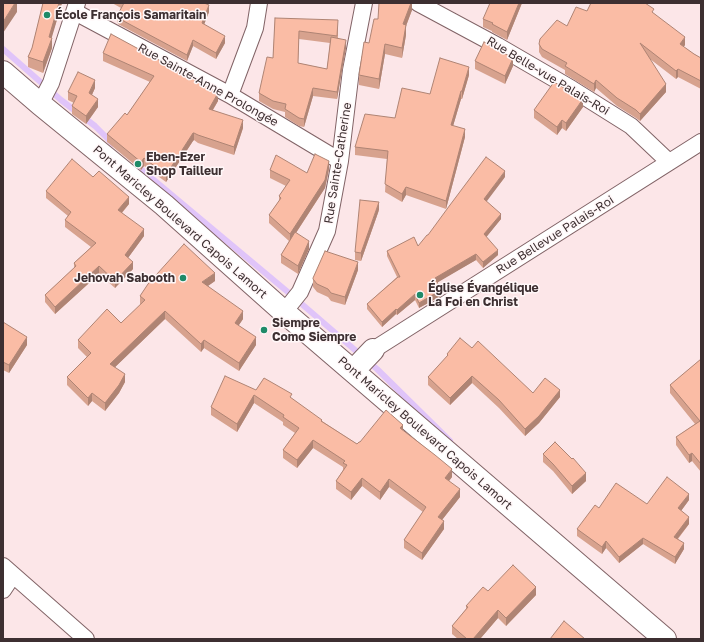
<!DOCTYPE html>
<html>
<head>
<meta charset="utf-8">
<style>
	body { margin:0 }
	#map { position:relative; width:704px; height:642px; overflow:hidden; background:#fce6e8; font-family:"Golos Text",sans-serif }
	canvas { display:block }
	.frame { position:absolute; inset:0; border:4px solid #3d2f31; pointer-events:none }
</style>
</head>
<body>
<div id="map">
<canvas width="704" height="642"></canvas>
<div class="frame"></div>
</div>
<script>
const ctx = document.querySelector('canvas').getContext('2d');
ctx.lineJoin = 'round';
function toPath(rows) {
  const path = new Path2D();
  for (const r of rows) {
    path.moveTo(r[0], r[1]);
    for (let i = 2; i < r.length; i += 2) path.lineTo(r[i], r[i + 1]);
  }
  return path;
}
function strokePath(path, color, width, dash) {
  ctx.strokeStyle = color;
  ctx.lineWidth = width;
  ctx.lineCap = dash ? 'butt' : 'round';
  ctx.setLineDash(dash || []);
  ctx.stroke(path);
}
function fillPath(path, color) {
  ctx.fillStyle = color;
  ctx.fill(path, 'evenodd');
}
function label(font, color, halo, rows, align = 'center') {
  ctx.font = font + ' "Golos Text",sans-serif';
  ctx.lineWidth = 3;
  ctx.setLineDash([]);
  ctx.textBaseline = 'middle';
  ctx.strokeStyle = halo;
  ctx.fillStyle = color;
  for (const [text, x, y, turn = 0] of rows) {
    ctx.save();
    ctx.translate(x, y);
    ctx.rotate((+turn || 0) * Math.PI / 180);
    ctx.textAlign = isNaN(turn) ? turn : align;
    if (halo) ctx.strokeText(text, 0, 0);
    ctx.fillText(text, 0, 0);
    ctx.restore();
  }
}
strokePath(toPath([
	[3,49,61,100,95,126,113,144],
	[136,165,289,293,377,369,450,441]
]), '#e0c4f9', 6);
const street = toPath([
	[418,3,498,46,572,89,631,126,669,162],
	[75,12,230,95,340,161],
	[230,95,255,28,259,3],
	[40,104,51,83,77,3],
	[284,312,300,292,327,231,340,161,351,70,364,3],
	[373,350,701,142],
	[3,566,86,639],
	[3,590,13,575]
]);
const secondary = toPath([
	[3,72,40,104,164,205,284,312,665,639],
	[353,371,373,350]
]);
strokePath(street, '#816366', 18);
strokePath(secondary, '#816366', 24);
strokePath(street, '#fff', 16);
strokePath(secondary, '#fff', 22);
fillPath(toPath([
	[43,3,62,3,51,38,52,48,43,73,28,67,28,57,32,48],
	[112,3,204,3,209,12,204,24,225,43,216,59,193,46,187,61,118,24,118,23,117,22,117,16,121,8],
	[412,3,412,10,406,26,406,35,402,58,385,54,379,89,359,85,359,75,369,43,378,19],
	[522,3,507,40,492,32,492,31,483,27,483,19],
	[590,3,645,3,654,14,685,45,683,47,694,54,701,58,701,89,678,77,676,79,650,59,666,92,640,121,636,118,617,106,596,88,594,92,565,74,565,70,542,57,539,52,539,44,567,26,587,11,591,3],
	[275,18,338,28,338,38,346,48,337,99,313,96,304,127,299,126,285,117,285,112,273,109,259,101,259,93,273,58],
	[299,39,330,43,327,69,298,63],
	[103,53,218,101,213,110,243,128,234,155,198,143,194,140,193,141,166,182,144,166,141,170,107,142,107,134,127,115,150,82,103,61],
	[475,61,513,66,505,84,475,69],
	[469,75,462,99,461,99,453,126,465,137,446,209,406,195,402,202,385,192,387,159,355,155,355,147,395,118,430,94],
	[95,88,92,95,98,107,86,124,72,114,72,106,74,103,68,100,68,92],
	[583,107,566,131,562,128,557,135,534,118,534,110],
	[329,169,325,188,296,233,309,249,298,274,281,263,281,255,289,241,269,223,269,215,279,201,279,196,286,186,270,178,270,170,307,173],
	[93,177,129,204,122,213,144,236,128,258,133,269,115,288,99,274,55,314,45,302,45,295,74,268,74,263,91,247,65,227,65,220,68,216,46,198,46,191],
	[505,177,486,201,501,219,486,237,498,255,483,268,476,260,437,282,441,296,419,308,415,300,397,315,396,314,382,327,367,309,367,304,397,277,387,256,387,251,418,246,428,235],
	[379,210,361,261,355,260,355,252],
	[358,270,345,305,331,301,328,297,317,292,313,287,313,278],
	[215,281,208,286,243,319,238,326,256,345,239,371,204,348,201,352,165,319,115,367,125,382,119,393,105,411,92,401,88,406,67,385,67,377,87,357,78,348,78,340,121,323,141,305,140,304,140,296],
	[3,322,27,345,9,373,3,370],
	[472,348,533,393,560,397,539,423,525,436,499,408,472,383,450,405,428,385,428,377,447,357,447,354],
	[701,359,701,472,692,461,689,463,676,445,676,437,695,424,670,393,670,385],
	[256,390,292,399,322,421,357,444,360,442,403,431,452,477,449,481,460,497,442,520,444,529,422,560,404,548,404,540,423,512,389,487,380,500,362,486,351,500,336,489,336,481,343,470,343,467,313,448,297,468,283,458,283,450,295,433,283,425,283,422,254,403,237,432,211,415,211,407],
	[543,454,586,481,572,494,553,471,543,462],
	[689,500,681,511,689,524,678,539,684,549,675,564,643,544,619,563,606,548,602,554,577,536,577,529,599,508,647,504],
	[488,591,536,595,506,626,498,618,480,639,458,639,452,634,452,626,466,609,466,606]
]), '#d7a28e');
fillPath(toPath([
	[15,3,17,3,17,12,3,33,3,22],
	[59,3,62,3,49,47,49,37],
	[411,3,412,3,412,10,406,26,406,35,402,58,403,24],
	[519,3,522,3,507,40,507,32],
	[209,5,209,12,202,30,202,23],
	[225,36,225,43,216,59,216,53],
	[685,37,685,45,680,52,680,44],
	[52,38,52,48,43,73,43,62],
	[193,40,193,46,187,61,187,55],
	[346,40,346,48,337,99,337,92],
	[385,44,385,54,379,89,379,79],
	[513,58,513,66,505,84,505,76],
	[469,67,469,75,462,99,462,91],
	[678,69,678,77,676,79,676,71],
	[95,80,95,88,89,101,89,93],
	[596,80,596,88,594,92,594,84],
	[666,84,666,92,640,121,640,114],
	[313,88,313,96,304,127,304,119],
	[461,91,461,99,451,133,451,125],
	[218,93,218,101,209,116,209,109],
	[98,99,98,107,86,124,86,116],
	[583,99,583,107,566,131,566,123],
	[243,120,243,128,234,155,234,147],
	[562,120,562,128,557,135,557,127],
	[465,129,465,137,446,209,446,201],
	[193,133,194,133,194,140,193,141,166,182,166,175],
	[144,158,144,166,141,170,141,162],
	[329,161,329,169,325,188,290,242,290,234],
	[505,171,505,177,484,205,484,199],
	[406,187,406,195,402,202,402,194],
	[129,197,129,204,118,217,118,210],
	[379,202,379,210,361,261,361,253],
	[501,214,501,219,484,240,484,234],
	[144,229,144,236,125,262,125,255],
	[309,241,309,249,298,274,298,266],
	[498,250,498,255,483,268,483,262],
	[476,254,476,260,435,284,435,278],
	[133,262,133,269,115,288,115,281],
	[358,262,358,270,345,305,345,297],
	[99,266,99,274,55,314,55,307],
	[215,273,215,281,202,290,202,282],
	[441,290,441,296,419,308,419,303],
	[415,294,415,300,397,315,397,310],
	[396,309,396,314,382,327,382,322],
	[165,311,165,319,110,372,110,364],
	[243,311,243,319,235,331,235,323],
	[27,337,27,345,9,373,9,365],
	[256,337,256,345,239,371,239,363],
	[204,340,204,348,201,352,201,344],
	[125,374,125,382,119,393,105,411,105,403],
	[472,376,472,383,450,405,450,398],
	[560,390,560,397,539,423,525,436,525,429],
	[92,393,92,401,88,406,88,398],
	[254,395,254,403,237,432,237,424],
	[403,425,403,433,400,428],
	[313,440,313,448,297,468,297,460],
	[692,453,692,461,689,463,689,455],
	[452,469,452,477,445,486,445,478],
	[586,473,586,481,572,494,572,486],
	[362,478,362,486,351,500,351,492],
	[389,479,389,487,380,500,380,492],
	[460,489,460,497,438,525,438,517],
	[689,494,689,500,678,515,678,508],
	[689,517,689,524,674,543,674,537],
	[444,521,444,529,422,560,422,553],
	[643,538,643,544,619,563,619,557],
	[606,541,606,548,602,554,602,547],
	[684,543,684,549,675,564,675,557],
	[536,587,536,595,506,626,506,618],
	[498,610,498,618,480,639,473,639]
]), '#af8474');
const building = toPath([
	[3,3,15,3,3,22,3,3],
	[43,3,59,3,49,37,52,38,43,62,28,57,32,48,43,3],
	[124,3,204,3,209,5,202,23,225,36,216,53,193,40,187,55,118,18,119,17,117,16,124,3],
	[379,3,411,3,403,24,406,25,402,48,385,44,379,79,359,75,364,42,369,43,374,19,378,19,379,3],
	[490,3,519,3,507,32,492,24,493,23,483,19,490,3],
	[591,3,645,3,654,9,652,12,685,37,680,44,694,54,701,58,701,81,678,69,676,71,640,43,666,84,640,114,636,110,617,98,596,80,594,84,565,66,567,63,542,49,539,44,540,39,557,20,567,26,576,7,587,11,591,3],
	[275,18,338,20,337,36,299,31,298,63,327,69,331,37,346,40,337,92,313,88,304,119,299,118,285,109,286,104,273,101,259,93,267,57,273,58,275,18],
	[111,34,181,72,218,93,209,109,243,120,234,147,198,135,194,133,193,133,166,175,144,158,141,162,107,134,125,113,127,115,154,76,103,53,111,34],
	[484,42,513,58,505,76,475,61,484,42],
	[440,58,469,67,462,91,461,91,451,125,465,129,446,201,406,187,402,194,385,184,388,151,355,147,365,114,395,118,402,88,430,94,440,58],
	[78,72,95,80,89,93,98,99,86,116,72,106,77,96,68,92,78,72],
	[554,82,583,99,566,123,562,120,557,127,534,110,554,82],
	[315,154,329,161,325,180,290,234,269,215,281,198,279,196,290,180,270,170,276,155,307,173,315,154],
	[486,157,505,171,484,199,501,214,484,234,498,250,483,262,476,254,435,278,441,290,419,303,415,294,397,310,396,309,382,322,367,304,398,277,400,277,387,251,414,237,418,246,427,235,428,235,450,205,486,157],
	[72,159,93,177,99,171,129,197,118,210,144,229,125,255,133,262,115,281,99,266,55,307,45,295,76,266,74,263,96,243,65,220,71,212,46,191,72,159],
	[360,200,379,202,361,253,355,252,360,200],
	[295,232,309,241,298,266,281,255,295,232],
	[184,244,215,273,202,282,243,311,235,323,256,337,239,363,204,340,201,344,165,311,110,364,125,374,119,385,105,403,92,393,88,398,67,377,91,353,78,340,107,309,121,323,145,300,140,296,148,284,184,244],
	[325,251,358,262,345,297,331,293,328,289,317,284,313,279,313,278,325,251],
	[3,322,27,337,9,365,3,362,3,322],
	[460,338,472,348,478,341,533,393,545,378,560,390,539,416,525,429,499,400,472,376,450,398,428,377,448,355,447,354,460,338],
	[701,359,701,464,692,453,689,455,676,437,700,421,670,385,701,359],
	[225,376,256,390,264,378,292,394,290,397,322,420,321,421,357,444,359,442,360,442,386,410,403,425,400,428,435,455,452,469,445,478,460,489,438,517,444,521,422,553,404,540,426,507,389,479,380,492,362,478,351,492,336,481,347,465,343,463,345,461,313,440,297,460,283,450,299,428,283,417,284,415,254,395,237,424,211,407,225,376],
	[555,442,572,459,573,458,586,473,572,486,553,464,543,454,555,442],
	[667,477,689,494,678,508,689,517,674,537,684,543,675,557,643,538,619,557,606,541,602,547,577,529,595,505,599,508,616,483,647,504,667,477],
	[513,565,536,587,506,618,498,610,473,639,467,639,452,626,468,607,466,606,483,587,488,591,513,565],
	[564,621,585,639,550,639,564,621]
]);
fillPath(building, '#fabca5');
strokePath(building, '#af8474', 1);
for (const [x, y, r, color] of [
	[47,15,4,"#1f8a68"],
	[138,164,4,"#1f8a68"],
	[183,278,4,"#1f8a68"],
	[420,295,4,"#1f8a68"],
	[264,330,4,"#1f8a68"]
]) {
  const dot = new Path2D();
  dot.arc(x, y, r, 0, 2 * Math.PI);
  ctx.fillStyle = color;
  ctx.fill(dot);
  strokePath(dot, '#fff7f8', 1.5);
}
label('bold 12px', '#3d2f31', '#fff7f8', [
	["École François Samaritain",55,15],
	["Eben-Ezer",146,157],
	["Shop Tailleur",146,171],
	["Jehovah Sabooth",175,278,"right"],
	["Église Évangélique",428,288],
	["La Foi en Christ",428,302],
	["Siempre",272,323],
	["Como Siempre",272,337]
], 'left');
label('12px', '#3d2f31', '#fff7f8', [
	["Rue Belle-vue Palais-Roi",548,76,31],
	["Rue Sainte-Anne Prolongée",208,85,29],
	["Rue Sainte-Catherine",338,163,-81],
	["Pont Maricley Boulevard Capois Lamort",180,222,41],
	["Rue Bellevue Palais-Roi",555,235,-32],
	["Pont Maricley Boulevard Capois Lamort",425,433,41]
]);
</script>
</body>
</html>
